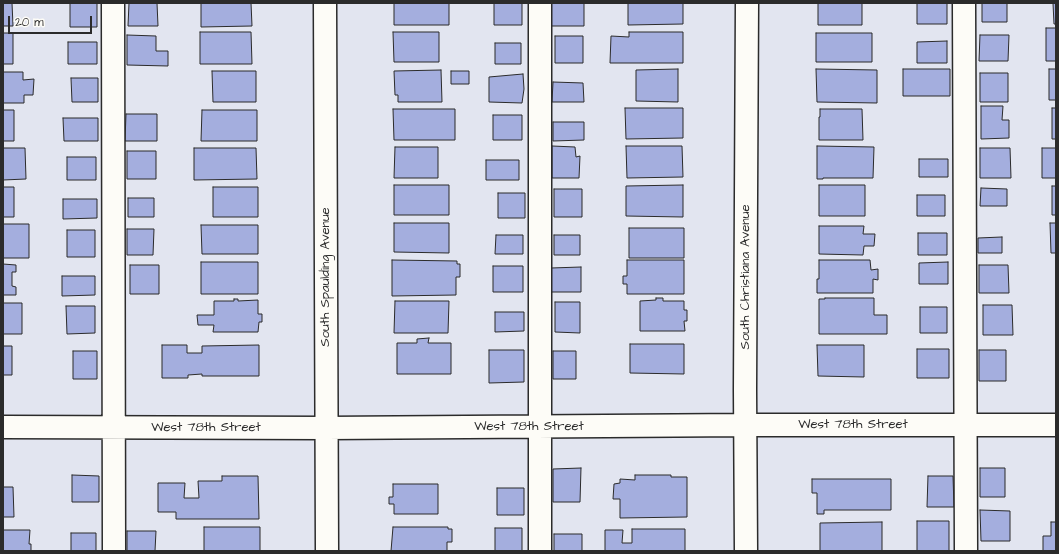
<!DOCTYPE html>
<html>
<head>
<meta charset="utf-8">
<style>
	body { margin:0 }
	#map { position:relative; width:1059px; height:554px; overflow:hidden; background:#e2e5f0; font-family:"Architects Daughter",sans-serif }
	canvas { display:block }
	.frame { position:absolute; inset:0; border:4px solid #2b2b2b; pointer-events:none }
	.scale { position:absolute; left:8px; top:16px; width:84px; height:18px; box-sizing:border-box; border:2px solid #2b2b2b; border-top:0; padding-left:5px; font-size:12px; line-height:14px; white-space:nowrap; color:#2b2b2b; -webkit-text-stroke:3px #fdfcf7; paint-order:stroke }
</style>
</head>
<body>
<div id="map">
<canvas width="1059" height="554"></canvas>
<div class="frame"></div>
<div class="scale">20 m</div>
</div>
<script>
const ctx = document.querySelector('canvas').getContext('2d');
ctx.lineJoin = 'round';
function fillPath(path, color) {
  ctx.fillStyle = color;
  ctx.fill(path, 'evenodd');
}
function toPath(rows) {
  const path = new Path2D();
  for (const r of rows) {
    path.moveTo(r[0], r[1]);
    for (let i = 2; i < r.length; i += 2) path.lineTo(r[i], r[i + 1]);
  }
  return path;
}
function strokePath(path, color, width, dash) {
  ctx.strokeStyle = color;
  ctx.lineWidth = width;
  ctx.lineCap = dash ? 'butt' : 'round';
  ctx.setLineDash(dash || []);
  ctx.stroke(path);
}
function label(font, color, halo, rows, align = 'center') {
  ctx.font = font + ' "Architects Daughter",sans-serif';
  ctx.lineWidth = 3;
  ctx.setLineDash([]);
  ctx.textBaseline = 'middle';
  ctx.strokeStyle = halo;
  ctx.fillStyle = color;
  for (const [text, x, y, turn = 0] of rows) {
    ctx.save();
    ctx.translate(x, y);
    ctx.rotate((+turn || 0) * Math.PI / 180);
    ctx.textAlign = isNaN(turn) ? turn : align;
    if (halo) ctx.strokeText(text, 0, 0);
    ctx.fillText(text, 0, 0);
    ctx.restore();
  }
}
const building = toPath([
	[3,3,12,3,13,26,3,26,3,3],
	[70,3,97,3,97,27,70,27,70,3],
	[129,3,157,3,158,26,128,26,129,3],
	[201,3,251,3,252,26,201,27,201,3],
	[394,3,449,3,449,25,394,25,394,3],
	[494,3,522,3,522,25,494,25,494,3],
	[550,3,584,3,584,26,550,26,550,3],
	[628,3,683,3,683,24,628,25,628,3],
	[818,3,862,3,862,25,818,25,818,3],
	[917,3,947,3,947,24,917,24,917,3],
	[982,3,1007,3,1007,22,982,22,982,3],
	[1053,3,1056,3,1056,24,1054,24,1053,3],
	[1046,28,1056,28,1056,61,1046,61,1046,28],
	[200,32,251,32,252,64,200,64,200,32],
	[393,32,439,32,439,62,394,62,393,32],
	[629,32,683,32,683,63,610,63,611,36,629,37,629,32],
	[3,33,13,33,13,64,3,64,3,33],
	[816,33,872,33,872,62,816,62,816,33],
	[127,35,156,36,156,51,168,51,168,66,127,65,127,35],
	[980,35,1009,35,1008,61,979,61,980,35],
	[555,36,583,36,583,63,555,63,555,36],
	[947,41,947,63,917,63,917,42,947,41],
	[68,42,97,42,97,64,68,64,68,42],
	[495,43,521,43,521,64,495,64,495,43],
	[678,69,678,102,636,101,636,70,678,69],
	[816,69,877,70,877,103,817,102,816,69],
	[903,69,950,69,950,96,903,96,903,69],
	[1049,69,1056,69,1056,100,1049,100,1049,69],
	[441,70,442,102,398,102,398,95,395,95,394,71,441,70],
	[212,71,256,71,256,102,213,102,212,71],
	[451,71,469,71,469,84,451,84,451,71],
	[3,72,23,72,23,80,34,79,33,95,24,95,24,103,3,103,3,72],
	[980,73,1008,73,1008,102,980,102,980,73],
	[523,74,524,89,522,103,489,102,489,77,523,74],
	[71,78,98,78,98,102,72,102,71,78],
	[553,82,583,83,584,102,552,102,553,82],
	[981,106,1003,106,1002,120,1009,120,1009,138,981,139,981,106],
	[625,108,683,108,683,138,626,139,625,108],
	[1052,108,1056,108,1056,139,1052,139,1052,108],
	[393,109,455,109,455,140,394,140,393,109],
	[820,109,862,109,863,140,819,140,819,117,820,117,820,109],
	[3,110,14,110,14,141,3,141,3,110],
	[202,110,257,110,257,141,201,141,202,110],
	[126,114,157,114,157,141,125,141,126,114],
	[493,115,522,115,522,140,493,140,493,115],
	[63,118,98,118,98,141,64,141,63,118],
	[553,122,584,122,584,140,553,141,553,122],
	[552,146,575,147,576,157,580,156,579,178,552,178,552,146],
	[626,146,682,146,683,177,627,178,626,146],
	[817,146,874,147,873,178,823,178,823,179,817,179,817,146],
	[395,147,438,147,438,178,394,178,395,147],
	[3,148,25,148,26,179,3,180,3,148],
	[194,148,256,148,257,179,194,180,194,148],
	[980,148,1010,148,1011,178,980,178,980,148],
	[1042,148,1056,148,1056,178,1042,178,1042,148],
	[127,151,156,151,156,179,127,179,127,151],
	[67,157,96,157,96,180,67,180,67,157],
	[919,159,948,159,948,177,919,177,919,159],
	[486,160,519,160,519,180,486,180,486,160],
	[394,185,449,185,449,215,394,215,394,185],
	[683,185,683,217,626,216,626,186,683,185],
	[819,185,865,185,865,216,819,216,819,185],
	[1052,186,1056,186,1056,215,1052,215,1052,186],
	[3,187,14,187,14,217,3,217,3,187],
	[213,187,258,187,258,217,213,217,213,187],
	[981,188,1007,189,1007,206,980,206,981,188],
	[554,189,582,189,582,217,554,217,554,189],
	[498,193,525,193,525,218,498,218,498,193],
	[917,195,945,195,945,216,917,216,917,195],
	[128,198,154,198,154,217,128,217,128,198],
	[63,199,97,199,97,218,63,219,63,199],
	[394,223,449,223,449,253,394,252,394,223],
	[1050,223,1056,223,1056,253,1051,253,1050,223],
	[3,224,29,224,29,258,3,258,3,224],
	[201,225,258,225,258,254,202,254,201,225],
	[819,226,864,226,863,234,875,234,874,246,864,246,863,255,819,254,819,226],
	[629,228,684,228,684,258,629,258,629,228],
	[127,229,154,229,153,255,127,255,127,229],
	[67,230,95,230,95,257,67,257,67,230],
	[918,233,947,233,947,255,918,255,918,233],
	[496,235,523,235,523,254,495,254,496,235],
	[554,235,580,235,580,255,554,255,554,235],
	[1002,237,1002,253,978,253,978,238,1002,237],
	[392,260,457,261,457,264,460,264,460,277,456,277,456,295,392,296,392,260],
	[627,260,684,260,684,294,627,294,627,284,623,284,623,276,627,276,627,260],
	[819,260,870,260,871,270,878,269,878,280,873,279,873,293,817,293,817,279,819,279,819,260],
	[201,262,258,262,258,294,201,294,201,262],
	[948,262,948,284,919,284,919,263,948,262],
	[3,264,16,265,16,272,12,272,12,286,16,287,16,295,3,295,3,264],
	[130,265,159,265,159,294,130,294,130,265],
	[979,265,1008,265,1009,293,979,293,979,265],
	[493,266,523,266,523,292,493,292,493,266],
	[581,267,581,292,551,292,551,268,581,267],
	[62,276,95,276,95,295,62,296,62,276],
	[656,298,663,298,663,301,684,301,684,310,687,310,687,321,684,321,685,331,640,331,640,301,656,300,656,298],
	[825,298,874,298,874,315,887,315,887,334,819,334,819,299,825,299,825,298],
	[234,299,238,299,238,301,258,300,258,314,262,314,262,322,259,322,258,332,213,332,214,325,198,325,197,315,214,315,214,301,234,301,234,299],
	[395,301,449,301,448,333,394,333,395,301],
	[555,302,580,302,580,333,555,332,555,302],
	[3,303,22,303,22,334,3,334,3,303],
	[983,305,1012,305,1013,335,983,335,983,305],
	[66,306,95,306,95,333,67,334,66,306],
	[920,307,947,307,947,333,920,333,920,307],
	[495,312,524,312,524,331,495,332,495,312],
	[429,338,428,343,451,343,451,374,397,374,397,343,417,343,417,339,429,338],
	[630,344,684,344,684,374,630,373,630,344],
	[162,345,187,345,187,353,202,353,202,346,259,345,259,376,202,376,202,374,188,375,188,378,162,378,162,345],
	[817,345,864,345,864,377,818,376,817,345],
	[3,346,12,346,12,375,3,375,3,346],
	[917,349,949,349,949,378,917,378,917,349],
	[489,350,524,350,524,382,489,383,489,350],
	[979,350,1006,350,1006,381,979,381,979,350],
	[73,351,97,351,97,379,73,379,73,351],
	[553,351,576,351,576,379,553,379,553,351],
	[581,468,580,502,553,502,553,469,581,468],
	[980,468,1005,468,1005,497,980,497,980,468],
	[72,475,99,476,99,502,72,502,72,475],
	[635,475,671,475,671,477,687,477,687,517,620,518,620,499,613,499,614,484,620,483,620,479,635,480,635,475],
	[222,476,258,476,259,519,176,519,176,512,158,512,158,483,185,483,184,498,199,498,198,481,222,481,222,476],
	[928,476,953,476,954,507,927,507,928,476],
	[812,479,891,479,891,510,824,510,824,514,817,514,817,493,812,493,812,479],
	[393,484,438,484,438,514,394,514,394,504,389,504,389,497,393,497,393,484],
	[3,487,13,487,14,517,3,517,3,487],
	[497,488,524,488,524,515,497,515,497,488],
	[980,510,1010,511,1010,541,981,541,980,510],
	[917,521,949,521,949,551,917,551,917,521],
	[882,522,882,551,820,551,820,523,882,522],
	[1051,522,1056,522,1056,551,1043,551,1043,536,1051,536,1051,522],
	[204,527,260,527,260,551,204,551,204,527],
	[393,527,448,527,448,529,452,529,452,542,447,542,447,551,391,551,393,527],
	[495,528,522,528,522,551,495,551,495,528],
	[632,529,685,529,685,551,605,551,605,530,623,530,622,543,632,543,632,529],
	[3,530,30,530,29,544,31,544,31,551,3,551,3,530],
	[127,531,156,531,155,551,127,551,127,531],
	[71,533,96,533,96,551,71,551,71,533],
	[554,534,582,534,582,551,554,551,554,534]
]);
fillPath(building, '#a4aede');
strokePath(building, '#2b2b2b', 1);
const minor = toPath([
	[113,3,114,551],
	[325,3,327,551],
	[540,3,540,551],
	[964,3,966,551],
	[3,427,327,428,745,425,1056,425],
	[746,551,745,389,747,3]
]);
strokePath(minor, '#2b2b2b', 25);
strokePath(minor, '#fdfcf7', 22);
label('13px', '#2b2b2b', '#fdfcf7', [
	["South Spaulding Avenue",326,277,-90],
	["South Christiana Avenue",746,277,-90],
	["West 78th Street",853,425],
	["West 78th Street",529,427],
	["West 78th Street",206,428]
]);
</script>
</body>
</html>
